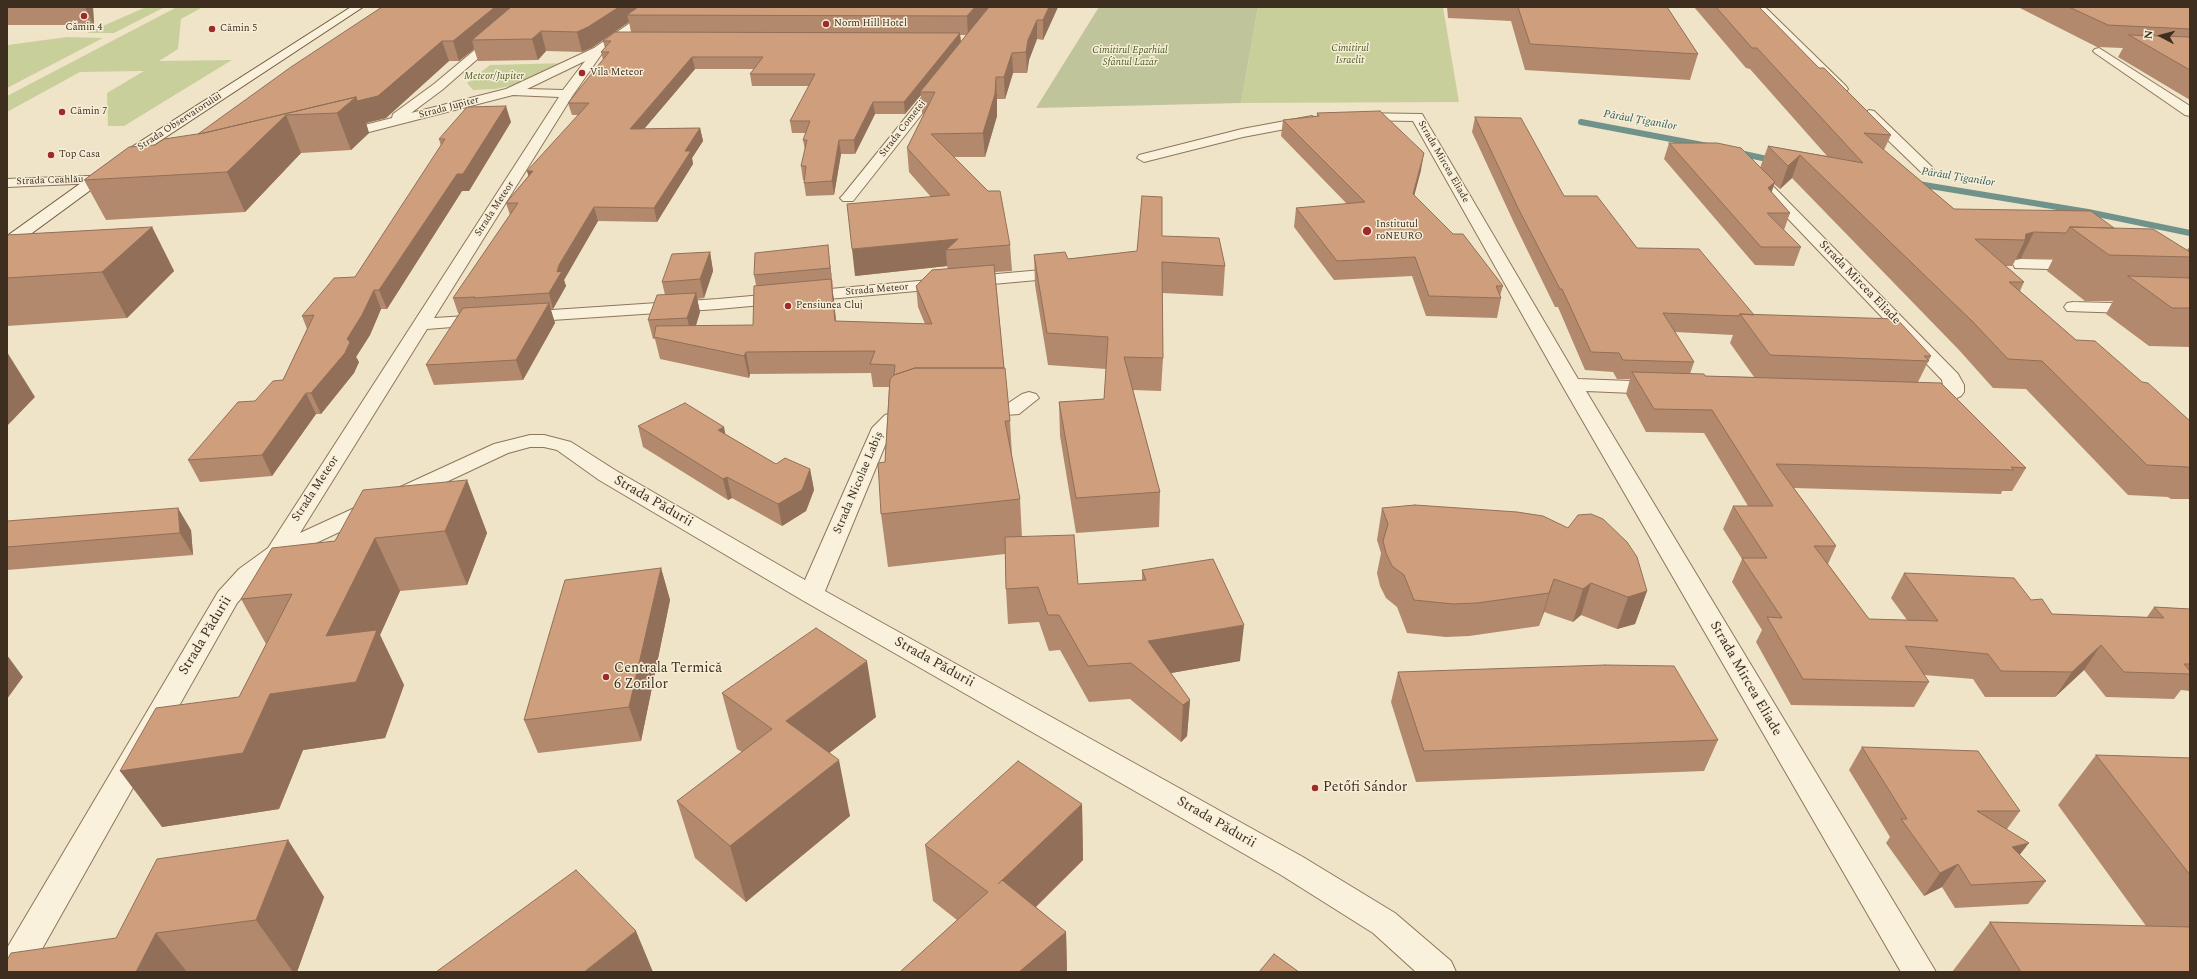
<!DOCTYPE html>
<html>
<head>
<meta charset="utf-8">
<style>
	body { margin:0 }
	#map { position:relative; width:2197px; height:979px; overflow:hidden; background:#f0e4c8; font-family:Spectral,serif }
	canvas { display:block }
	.frame { position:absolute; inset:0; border:8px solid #3d2e20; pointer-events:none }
	.north { position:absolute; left:2141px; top:16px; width:40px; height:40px; -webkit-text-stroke:3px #f7eed8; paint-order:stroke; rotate:276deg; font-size:11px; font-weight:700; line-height:16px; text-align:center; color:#3d2e20 }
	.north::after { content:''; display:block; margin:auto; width:14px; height:18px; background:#3d2e20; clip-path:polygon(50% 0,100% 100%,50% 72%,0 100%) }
</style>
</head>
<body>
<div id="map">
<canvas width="2197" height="979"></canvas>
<div class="frame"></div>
<div class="north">N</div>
</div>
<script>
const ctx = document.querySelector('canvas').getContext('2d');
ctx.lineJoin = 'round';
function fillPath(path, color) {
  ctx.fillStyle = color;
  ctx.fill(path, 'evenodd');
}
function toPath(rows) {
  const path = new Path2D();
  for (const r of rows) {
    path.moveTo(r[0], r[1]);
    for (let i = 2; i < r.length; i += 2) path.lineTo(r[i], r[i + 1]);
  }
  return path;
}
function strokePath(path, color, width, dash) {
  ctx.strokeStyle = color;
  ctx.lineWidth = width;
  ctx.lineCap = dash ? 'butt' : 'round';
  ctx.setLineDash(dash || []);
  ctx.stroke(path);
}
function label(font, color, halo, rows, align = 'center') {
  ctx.font = font + ' Spectral,serif';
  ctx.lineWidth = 3;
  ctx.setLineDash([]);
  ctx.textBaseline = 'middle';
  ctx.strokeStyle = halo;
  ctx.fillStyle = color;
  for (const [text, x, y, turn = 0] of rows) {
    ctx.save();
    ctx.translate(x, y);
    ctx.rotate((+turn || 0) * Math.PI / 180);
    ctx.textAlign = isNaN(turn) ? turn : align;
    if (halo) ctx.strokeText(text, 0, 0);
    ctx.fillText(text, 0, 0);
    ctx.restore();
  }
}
fillPath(toPath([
	[146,7,165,7,114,33,87,33],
	[177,7,203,7,181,19,178,49,159,61,232,60,124,126,108,126,107,93,144,71,80,72,7,112,7,96],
	[1258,7,1443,7,1459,102,1241,103],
	[67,37,103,38,7,88,8,45],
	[568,63,522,83,496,89,473,90,467,83,490,65]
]), '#c9cf9b');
fillPath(toPath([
	[1099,7,1258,7,1241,103,1036,108]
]), '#bfc49a');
strokePath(toPath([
	[1581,122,1708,146],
	[1735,152,1776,161],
	[1912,183,2088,212,2190,233]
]), '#6f938a', 6);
const minor = toPath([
	[526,7,537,7,442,90,411,113,506,89,594,48,653,7,665,7,603,52,573,95,434,318,484,315,490,316,493,320,490,324,427,329,300,533,494,444,530,435,544,435,571,442,615,470,805,580,872,428,885,415,914,406,921,408,924,412,921,416,899,423,891,431,825,591,1303,857,1395,913,1451,961,1456,972,1416,972,1373,933,1281,875,802,600,599,480,557,450,544,447,530,447,508,453,284,558,257,581,237,603,29,972,7,972,7,948,218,592,239,569,268,548,559,97,513,95,338,140,331,136,333,133,392,118,393,114,434,84,526,7],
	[585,61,563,90,527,89,585,61],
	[1754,7,1765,7,1846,86,1848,89,1846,92,1838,92,1754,7],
	[2099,48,2190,106,2190,116,2185,115,2095,53,2093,51,2095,49,2099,48],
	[940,79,946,83,944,86,853,201,843,201,840,198,843,195,936,80,940,79],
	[1869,110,1874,111,1932,167,1934,170,1932,173,1922,173,1864,117,1863,114,1869,110],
	[1356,113,1422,114,1578,379,1657,382,1664,384,1667,388,1664,392,1657,394,1586,391,1936,972,1901,972,1562,385,1413,121,1351,120,1349,117,1351,114,1356,113],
	[1312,116,1319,120,1317,123,1243,137,1144,162,1137,158,1139,155,1242,129,1312,116],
	[1757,174,1762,175,1958,374,1964,385,1964,392,1961,396,1946,403,1916,401,1913,397,1916,393,1944,390,1942,380,1752,181,1750,178,1752,175,1757,174],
	[115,175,120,176,122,179,120,182,7,187,7,179,115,175],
	[2021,259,2079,260,2085,261,2087,265,2085,269,2079,270,2015,268,2013,264,2015,260,2021,259],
	[1064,268,1070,269,1072,273,1070,277,718,309,522,322,516,321,513,317,516,313,522,312,718,299,1064,268],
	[2073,302,2190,305,2190,315,2067,311,2064,307,2067,303,2073,302],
	[1029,392,1036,394,1039,398,1019,414,980,417,973,415,970,411,973,407,980,405,1007,404,1022,394,1029,392]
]);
const secondary = toPath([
	[351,7,363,7,137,156,13,247,7,249,7,236,127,150,351,7]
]);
strokePath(minor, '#8d765c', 2);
strokePath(secondary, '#6f573f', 2);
fillPath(minor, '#faf1dc');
fillPath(secondary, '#faf1dc');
fillPath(toPath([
	[7,7,93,7,94,25,7,25],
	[382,7,1058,7,1043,40,1037,39,1029,60,1027,73,1013,73,1005,99,997,99,997,116,985,157,954,157,1010,245,1012,271,995,272,1004,368,1010,421,1012,456,1020,499,1022,537,1078,584,1142,581,1142,570,1240,661,1171,673,1190,700,1187,736,1181,742,1130,699,1089,702,1060,650,1049,651,1039,622,1008,624,1006,589,1005,554,888,567,881,514,885,462,889,387,873,387,871,373,750,374,749,378,660,359,655,339,653,339,648,320,665,295,662,282,710,252,713,271,704,298,697,299,700,312,696,326,753,325,756,285,754,275,830,264,833,287,832,287,836,321,925,324,918,307,916,286,948,269,947,266,855,276,931,197,909,172,907,148,924,114,922,114,921,95,905,114,875,114,855,154,841,154,834,195,806,196,804,183,805,180,803,180,801,166,805,150,803,140,806,133,792,133,790,121,809,86,752,86,750,74,754,69,695,69,644,129,700,128,703,141,692,158,693,164,657,222,598,221,564,280,566,286,553,309,550,309,555,323,523,380,434,385,426,365,460,313,458,313,453,298,510,215,506,203,578,115,572,115,568,103,603,60,601,52,605,48,603,41,631,32,629,22,593,47,582,52,546,51,538,60,478,61,474,49,459,61,449,61,386,118,366,123,369,133,351,150,301,153,245,212,106,220,84,180,155,145,198,134],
	[960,35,966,35,961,42],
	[1447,7,1667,7,1698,54,1690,80,1525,70,1511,21,1448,18],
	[1694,7,1759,7,1819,68,1891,135,1884,150,1954,209,2114,228,2187,250,2190,246,2190,347,2149,346,2106,314,2113,301,2085,301,2047,271,2053,259,2021,258,2016,259,2012,266,2006,266,2024,282,2020,291,2076,340,2142,382,2190,421,2190,499,2171,499,2168,497,2128,495,2026,389,1993,388,1959,350,1792,178,1780,189,1774,184,1771,192,1790,213,1784,230,1801,247,1794,266,1755,265,1664,159,1669,143,1760,168,1768,146,1827,156,1750,69,1746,68],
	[2018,7,2190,7,2190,100,2118,57,2123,48,2097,47],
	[1317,113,1421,170,1414,195,1503,286,1500,296,1501,298,1497,318,1426,316,1412,276,1334,280,1294,227,1296,208,1347,204,1281,136,1283,120,1317,116],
	[1475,117,1564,196,1637,248,1754,315,1931,356,1918,382,2026,468,2012,491,2002,491,2001,494,1794,488,1836,546,1828,564,1869,619,1907,620,1891,598,1904,573,2031,600,2052,614,2147,617,2154,607,2190,609,2190,691,2181,690,2174,699,2106,697,2084,670,2055,697,1985,697,1973,679,1924,675,1929,682,1914,707,1791,705,1756,642,1762,630,1732,582,1742,559,1723,529,1733,506,1748,506,1704,433,1646,432,1626,394,1630,379,1617,379,1613,372,1585,370,1558,307,1555,307,1515,225,1472,132],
	[1675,332,1733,335,1730,343,1754,377,1705,376,1690,374,1694,362],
	[511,122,469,191,462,191,387,309,381,309,370,335,356,357,359,362,354,373,321,414,316,414,272,476,200,482,188,460,255,401,283,380,307,329,302,316,355,277,441,146,439,139],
	[152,227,174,271,127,318,7,326,7,235],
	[1162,236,1225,266,1223,296,1162,293,1163,358,1161,391,1133,390,1160,492,1159,527,1076,533,1060,436,1059,402,1104,399,1106,369,1048,365,1035,285,1034,255,1068,259,1137,251],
	[638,426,725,434,776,464,810,469,814,490,806,511,782,526,732,498,728,500,643,447],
	[467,480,487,533,467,585,400,591,380,635,404,685,385,738,303,750,279,809,162,827,239,697,266,644,241,599,335,541],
	[1382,508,1647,591,1635,624,1617,629,1581,615,1573,622,1544,612,1539,626,1469,636,1446,637,1407,633,1397,607,1386,598,1380,586,1377,573,1381,553,1377,540],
	[7,521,191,530,193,555,7,570],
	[661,568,670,600,641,741,538,753,524,720],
	[1398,672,1718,740,1704,771,1416,782,1391,702],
	[722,693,876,717,829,753,850,816,746,902,695,858,677,801,742,752,737,749],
	[1862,747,2020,811,2007,829,2020,855,2046,881,2028,904,1955,908,1942,887,1924,896,1886,843,1890,837,1849,770],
	[2096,755,2190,758,2190,972,1952,972,1990,922,2146,926,2058,805],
	[1082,804,1083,860,1036,907,1066,932,1067,972,900,972,957,920,933,901,925,845],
	[288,840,324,897,297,972,7,972,116,938]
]), '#b2896c');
fillPath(toPath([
	[85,7,93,7,94,25],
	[495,7,524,7,472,40,474,49,459,61,453,41],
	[619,7,651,7,627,15,629,22,593,47,582,52,577,32],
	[975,7,991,7,968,36,967,16],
	[1049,7,1058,7,1043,40,1043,20],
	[1037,20,1037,39,1029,60,1027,73,1026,52,1028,40],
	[541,31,546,51,538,60,532,39],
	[960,33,961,44,920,92,921,95,905,114,904,102],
	[442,41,449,61,386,118,366,123,369,133,351,150,337,113,356,97],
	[1012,53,1013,73,1005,99,1004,77],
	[692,57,695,69,633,142,630,129],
	[996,77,997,99,997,116,985,157,983,133],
	[873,102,875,114,855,154,854,140],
	[506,106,511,122,469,191,462,191,387,309,379,290,457,174],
	[286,115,301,153,245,212,227,172],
	[700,128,703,141,692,158,693,164,657,222,654,208,685,151],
	[839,140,841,154,834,195,832,181],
	[1424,153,1421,170,1410,212,1413,194],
	[1800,155,1792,178,1780,189,1788,166],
	[527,171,533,171,531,185],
	[1775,182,1769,200,1768,188],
	[594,207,598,221,564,280,566,286,553,309,549,293,557,272,559,265],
	[152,227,174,271,127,318,102,272],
	[2034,232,2021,258,2016,259,2025,240,2026,234],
	[958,239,946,250,947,266,855,276,852,249],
	[828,245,830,264,833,287,830,268],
	[710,252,713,271,704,298,700,279],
	[831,279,834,300,838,343,835,321],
	[374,290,381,309,370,335,356,357,359,362,354,373,321,414,311,393,347,339],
	[696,293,700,312,692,337,687,318],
	[549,303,555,323,523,380,516,360],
	[7,352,35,397,7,426],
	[746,352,750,374,749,378,744,356],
	[306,393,316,414,272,476,262,455],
	[724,427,728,448,718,430],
	[810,469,814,490,806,511,782,526,778,504],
	[727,477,732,498,728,500,723,479],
	[467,480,487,533,467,585,445,531],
	[178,508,191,530,193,555,180,533],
	[375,538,400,591,380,635,404,685,385,738,303,750,279,809,162,827,120,771,270,694,326,636],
	[661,568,670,600,641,741,629,707],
	[1554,579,1544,612,1539,626,1549,593],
	[1591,583,1581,615,1573,622,1583,589],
	[1647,591,1635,624,1617,629,1628,597],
	[1244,625,1240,661,1148,677,1148,641],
	[2101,645,2084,670,2055,697,2072,672],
	[7,655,23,677,7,699],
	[867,661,876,717,798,777,786,721],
	[1190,700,1187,736,1181,742,1183,705],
	[839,760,850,816,746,902,730,846],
	[1082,804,1083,860,1002,940,998,884],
	[288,840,324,897,297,972,293,972,256,920],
	[2029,843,2011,866,2012,847],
	[1958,864,1942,887,1924,896,1940,873],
	[636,931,653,972,584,972],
	[1066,932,1067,972,1019,972],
	[156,933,187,972,136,972]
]), '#916f58');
const building = toPath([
	[382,7,495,7,453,41,442,41,378,96,357,101,356,97,204,133,198,134,291,67,382,7],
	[511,7,619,7,588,27,577,32,541,31,532,39,472,40,511,7],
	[638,7,975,7,967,16,627,15,638,7],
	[989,7,1049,7,1043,20,1037,20,1028,40,1026,52,1012,53,1004,77,996,77,995,94,983,133,931,134,988,191,1000,191,1010,245,946,250,958,239,852,249,847,204,950,195,907,148,935,92,920,92,989,7],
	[1518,7,1667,7,1698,54,1530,44,1518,7],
	[1716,7,1759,7,1819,68,1824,68,1891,135,1864,133,1954,209,2091,211,2114,228,2070,227,2066,233,2034,232,2026,234,2025,240,1975,239,2024,282,2009,282,2076,340,2095,341,2142,382,2148,383,2190,421,2190,468,2188,467,2147,465,2042,361,2008,359,1973,322,1800,155,1788,166,1768,146,1863,163,1757,48,1752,48,1716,7],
	[2069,7,2190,7,2190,29,2108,25,2069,7],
	[615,32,960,33,904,102,873,102,854,140,839,140,832,181,804,183,806,166,801,166,807,140,803,140,810,121,790,121,815,74,750,74,763,57,692,57,630,129,700,128,685,151,691,151,654,208,594,207,559,265,557,272,562,271,549,293,474,298,475,297,453,298,518,203,506,203,533,171,527,171,589,103,568,103,609,52,601,52,611,41,603,41,615,32],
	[2129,35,2190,37,2190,70,2129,35],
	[356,97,337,113,286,115,227,172,84,180,129,147,155,145,164,139,204,133,356,97],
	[506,106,463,174,457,174,379,290,374,290,362,315,347,339,350,342,345,353,311,393,306,393,262,455,188,460,238,402,255,401,273,381,283,380,314,315,302,316,334,278,355,277,445,139,439,139,467,107,506,106],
	[1380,111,1424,153,1413,194,1453,234,1463,234,1503,286,1496,286,1501,298,1429,296,1415,257,1337,261,1296,208,1365,202,1283,120,1319,116,1317,113,1380,111],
	[1475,117,1521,118,1564,196,1597,196,1637,248,1699,249,1754,315,1740,314,1739,316,1663,313,1694,362,1623,360,1619,353,1591,352,1562,289,1560,289,1518,208,1475,117],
	[1669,143,1717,143,1741,148,1775,182,1768,188,1790,213,1767,213,1801,247,1761,247,1669,143],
	[1142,196,1162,197,1162,236,1219,238,1225,266,1162,262,1163,358,1124,357,1160,492,1076,498,1059,402,1104,399,1108,337,1047,333,1034,255,1065,252,1068,259,1137,251,1142,196],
	[152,227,102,272,7,278,7,235,152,227],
	[2070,227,2153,229,2190,252,2190,257,2109,255,2070,227],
	[828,245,830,268,754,275,755,253,828,245],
	[710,252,700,279,662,282,672,254,710,252],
	[994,265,1004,368,915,368,894,375,895,365,870,364,875,351,746,352,744,356,654,337,656,326,753,325,754,286,831,279,835,321,932,324,916,286,932,270,994,265],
	[2128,276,2190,278,2190,308,2172,308,2128,276],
	[696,293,687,318,648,320,657,295,696,293],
	[549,303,516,360,426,365,463,308,549,303],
	[1740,314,1897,319,1931,356,1924,356,1929,361,1770,355,1740,314],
	[915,368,1005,368,1010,421,1005,421,1020,499,881,514,878,463,885,462,890,379,894,375,915,368],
	[1632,372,1704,374,1705,376,1941,383,2026,468,2011,467,2014,470,1776,464,1836,546,1814,546,1869,619,1938,621,1904,573,2014,578,2031,600,2042,599,2052,614,2164,618,2154,607,2190,609,2190,664,2184,664,2190,671,2190,674,2124,672,2101,645,2072,672,2001,671,1988,654,1905,646,1929,682,1803,679,1767,617,1782,618,1742,558,1767,558,1733,506,1773,506,1712,410,1654,409,1632,372],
	[685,403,724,427,718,430,776,464,785,458,810,469,802,490,778,504,727,477,723,479,638,426,685,403],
	[467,480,445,531,375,538,326,636,377,630,356,682,270,694,243,753,120,771,156,708,239,697,292,594,241,599,272,548,335,541,363,490,467,480],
	[1415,505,1517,512,1543,516,1568,528,1578,515,1591,514,1603,519,1627,542,1637,557,1647,591,1628,597,1591,583,1583,589,1554,579,1549,593,1477,603,1453,604,1414,600,1404,575,1392,566,1386,553,1383,541,1388,524,1382,508,1415,505],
	[178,508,180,533,7,547,7,521,178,508],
	[1074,535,1078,584,1146,580,1142,570,1213,559,1244,625,1148,641,1190,700,1183,705,1131,663,1088,666,1059,615,1048,615,1038,587,1006,589,1005,537,1074,535],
	[661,568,629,707,524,720,565,580,661,568],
	[816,628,867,661,786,721,839,760,730,846,677,801,772,729,722,693,816,628],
	[1605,665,1674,666,1718,740,1424,751,1398,672,1605,665],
	[1862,747,1978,751,2020,811,1977,811,2029,843,2012,847,2046,881,1971,885,1958,864,1940,873,1901,819,1907,819,1862,747],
	[2096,755,2190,758,2190,875,2096,755],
	[1018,761,1082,804,998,884,1002,880,1066,932,1019,972,900,972,988,892,925,845,1018,761],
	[288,840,256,920,156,933,136,972,7,972,7,960,11,953,116,938,157,859,288,840],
	[576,870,636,931,584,972,436,972,576,870],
	[1990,922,2190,927,2190,972,2021,972,1990,922],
	[1274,954,1299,972,1259,972,1274,954]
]);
fillPath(building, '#cf9f7d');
strokePath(building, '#916f58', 1);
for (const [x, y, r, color] of [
	[84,16,4,"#9e2a2b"],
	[826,24,4,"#9e2a2b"],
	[212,29,4,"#9e2a2b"],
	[582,73,4,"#9e2a2b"],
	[62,112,4,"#9e2a2b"],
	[51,155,4,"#9e2a2b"],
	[1367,231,5,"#9e2a2b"],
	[788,306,4,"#9e2a2b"],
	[606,677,4,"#9e2a2b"],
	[1315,788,4,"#9e2a2b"]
]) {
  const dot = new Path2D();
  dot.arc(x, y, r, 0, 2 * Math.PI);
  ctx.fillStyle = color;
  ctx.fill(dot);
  strokePath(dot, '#f7eed8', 1.5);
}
label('10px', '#3d2e20', '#f7eed8', [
	["Norm Hill Hotel",834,24],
	["Cămin 4",84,28,"center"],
	["Cămin 5",220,29],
	["Vila Meteor",590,73],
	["Cămin 7",70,112],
	["Top Casa",59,155],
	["Institutul",1376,225],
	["roNEURO",1376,237],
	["Pensiunea Cluj",796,306]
], 'left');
label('italic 10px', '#4d5a26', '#f7eed8', [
	["Cimitirul",1350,49],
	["Israelit",1350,61],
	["Cimitirul Eparhial",1130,51],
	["Sfântul Lazăr",1130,63],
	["Meteor/Jupiter",494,77]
]);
label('10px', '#3d2e20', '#f7eed8', [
	["Strada Jupiter",449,108,-15],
	["Strada Observatorului",180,122,-33],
	["Strada Cometei",903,129,-52],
	["Strada Mircea Eliade",1443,162,60],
	["Strada Ceahlău",50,181,-2],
	["Strada Meteor",495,209,-57],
	["Strada Meteor",877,290,-5]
]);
label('italic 11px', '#2f5d5a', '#f7eed8', [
	["Pârâul Țiganilor",1640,121,10],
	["Pârâul Țiganilor",1958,178,9]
]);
label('12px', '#3d2e20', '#f7eed8', [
	["Strada Mircea Eliade",1859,283,46],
	["Strada Nicolae Labiș",859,483,-67],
	["Strada Meteor",316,489,-57]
]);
label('14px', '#3d2e20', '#f7eed8', [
	["Strada Pădurii",653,502,30],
	["Strada Pădurii",206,636,-59],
	["Strada Pădurii",934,663,29],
	["Strada Mircea Eliade",1745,679,60],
	["Strada Pădurii",1216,823,30]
]);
label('14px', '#3d2e20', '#f7eed8', [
	["Centrala Termică",614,669],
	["6 Zorilor",614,685],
	["Petőfi Sándor",1323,788]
], 'left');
</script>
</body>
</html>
